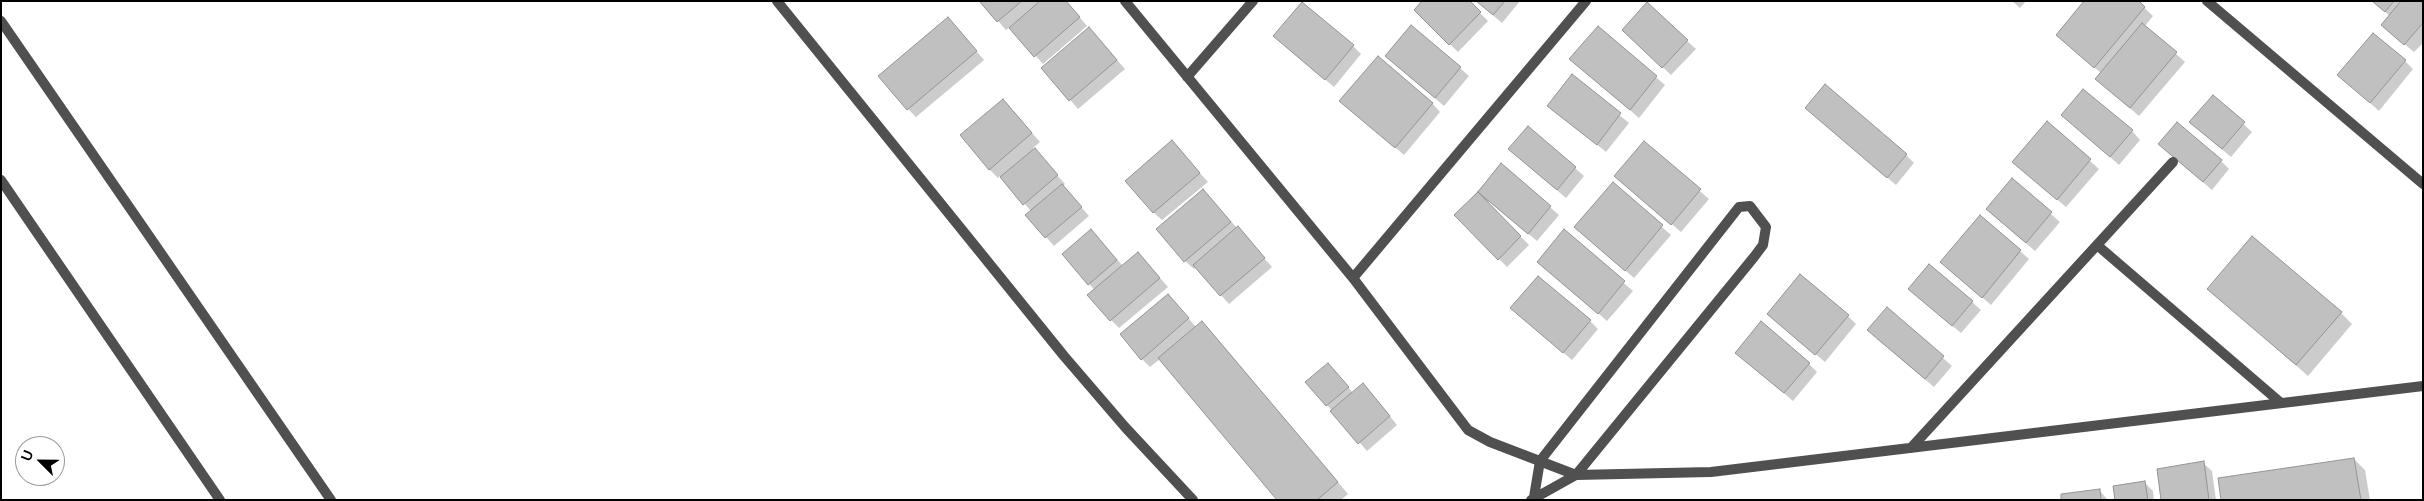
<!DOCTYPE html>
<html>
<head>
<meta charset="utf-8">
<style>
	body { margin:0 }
	#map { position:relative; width:2424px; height:501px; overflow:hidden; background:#fff; font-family:Lato,sans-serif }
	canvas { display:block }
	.frame { position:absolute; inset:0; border:2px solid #000; pointer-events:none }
	.north { position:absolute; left:15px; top:436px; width:50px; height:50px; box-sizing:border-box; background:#fff; border:1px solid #999; border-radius:50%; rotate:293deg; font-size:14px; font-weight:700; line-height:20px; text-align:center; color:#000 }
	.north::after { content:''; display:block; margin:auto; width:18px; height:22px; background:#000; clip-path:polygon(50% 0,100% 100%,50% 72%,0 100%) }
</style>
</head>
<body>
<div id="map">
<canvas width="2424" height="501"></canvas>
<div class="frame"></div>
<div class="north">U</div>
</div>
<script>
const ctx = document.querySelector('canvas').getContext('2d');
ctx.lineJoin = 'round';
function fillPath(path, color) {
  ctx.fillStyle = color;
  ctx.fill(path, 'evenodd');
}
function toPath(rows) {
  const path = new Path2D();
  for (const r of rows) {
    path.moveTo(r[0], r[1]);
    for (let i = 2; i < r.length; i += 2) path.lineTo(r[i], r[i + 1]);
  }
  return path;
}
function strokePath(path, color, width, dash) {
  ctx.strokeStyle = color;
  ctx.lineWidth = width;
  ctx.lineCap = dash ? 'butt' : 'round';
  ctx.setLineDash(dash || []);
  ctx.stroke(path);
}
fillPath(toPath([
	[981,1,1066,1,1087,26,1043,64,1010,27,1006,30],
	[1468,1,1488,21,1458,52,1415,10],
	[1476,1,1520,1,1502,23],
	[2012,1,2026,1,2020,8],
	[2137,1,2153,16,2145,26,2185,62,2139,116,2105,87,2101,73,2066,43],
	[2372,1,2423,1,2423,43,2414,52,2391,33,2390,16],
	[948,18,984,60,916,117,908,109],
	[1411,26,1469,76,1444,106,1395,64],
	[1598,28,1665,85,1639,118,1571,59],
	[1097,37,1125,69,1078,109,1043,68],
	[1632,38,1687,41,1696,49,1671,75],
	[1283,44,1353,46,1361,54,1334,87],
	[2405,61,2413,69,2379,111,2339,75],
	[1572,76,1629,123,1606,152,1549,106],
	[2213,96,2252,132,2231,157,2199,130],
	[1432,103,1440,112,1404,155,1350,109],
	[1806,108,1906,155,1914,163,1896,185],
	[1011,109,1040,142,1033,148,1065,184,1063,186,1089,216,1054,246,1027,215,1031,211,1000,176,998,178,990,170,962,136],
	[2063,115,2132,131,2140,140,2119,165],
	[2047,123,2099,169,2066,207,2022,170],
	[1528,127,1584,176,1566,198,1518,157],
	[1172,142,1208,182,1162,220,1153,212],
	[1644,143,1709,199,1681,232,1625,184],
	[2169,153,2221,161,2229,169,2212,190],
	[1501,165,1559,215,1537,241,1489,201,1488,203,1529,245,1507,267,1456,215],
	[2012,180,2060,222,2035,251,1996,217],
	[1613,184,1671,235,1634,278,1584,235],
	[1203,190,1272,267,1229,304,1196,267,1194,269,1185,261,1158,229],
	[1980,216,2029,259,1991,305,1950,270],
	[1091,231,1123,266,1146,262,1168,287,1119,328,1111,320,1095,290,1089,284],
	[1564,231,1633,291,1607,321,1539,262],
	[2209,289,2341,313,2352,324,2308,376],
	[1168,295,1196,327,1202,322,1213,334,1348,494,1341,500,1279,500,1160,359,1150,367,1142,359],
	[1918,297,1972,302,1981,310,1961,333],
	[1887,309,1952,366,1934,387,1877,339],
	[1520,316,1590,321,1598,329,1572,360],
	[1848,316,1856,324,1825,362,1777,322],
	[1745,361,1809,364,1817,372,1793,401],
	[1332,369,1353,393,1371,393,1397,425,1367,451,1327,405],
	[2354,459,2365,470,2370,500,2222,500],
	[2203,463,2212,471,2216,500,2163,500],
	[2145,483,2153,491,2154,500,2116,500],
	[2099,490,2108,500,2063,500]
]), '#0003');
const building = toPath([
	[979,1,1022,1,997,22,979,1],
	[1040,1,1066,1,1080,17,1034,57,1009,28,1040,1],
	[1422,1,1470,1,1481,12,1449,45,1414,10,1422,1],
	[1476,1,1505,1,1493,15,1476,1],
	[2084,1,2139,1,2145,7,2094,68,2056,35,2084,1],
	[2372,1,2394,1,2385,12,2372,1],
	[2401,1,2423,1,2423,23,2404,45,2381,25,2401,1],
	[1302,2,1354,45,1325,80,1273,36,1302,2],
	[1647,2,1688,40,1662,68,1622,30,1647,2],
	[948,17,977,51,907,110,878,76,948,17],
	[2142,23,2177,52,2130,108,2095,79,2142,23],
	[1411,25,1461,67,1435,98,1385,56,1411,25],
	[1598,26,1657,76,1630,110,1569,59,1598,26],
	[1089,27,1117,60,1069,101,1041,68,1089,27],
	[2373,33,2406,60,2370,103,2337,75,2373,33],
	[1378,56,1433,103,1395,148,1339,101,1378,56],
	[1572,74,1621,113,1597,145,1547,106,1572,74],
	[1825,84,1907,154,1887,178,1805,108,1825,84],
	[2083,89,2133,130,2110,157,2061,115,2083,89],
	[2213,95,2245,122,2222,149,2189,122,2213,95],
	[1003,99,1032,133,989,170,960,135,1003,99],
	[2047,121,2091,159,2057,200,2012,162,2047,121],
	[2177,122,2222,160,2203,182,2158,144,2177,122],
	[1528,126,1576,167,1557,190,1508,149,1528,126],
	[1172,140,1200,173,1153,213,1125,181,1172,140],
	[1644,141,1701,189,1671,225,1614,176,1644,141],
	[1035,148,1058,175,1023,205,1000,177,1035,148],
	[1501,163,1551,206,1528,234,1478,192,1501,163],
	[2012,178,2052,212,2026,243,1986,209,2012,178],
	[1613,182,1663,225,1625,271,1574,227,1613,182],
	[1062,184,1082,207,1045,238,1025,215,1062,184],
	[1203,189,1231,222,1184,262,1156,229,1203,189],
	[1478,192,1521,236,1498,260,1454,215,1478,192],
	[1980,215,2021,250,1982,298,1940,262,1980,215],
	[1238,226,1265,258,1220,296,1193,265,1238,226],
	[1091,229,1117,260,1088,285,1062,254,1091,229],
	[1564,229,1625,281,1598,314,1537,262,1564,229],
	[2252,236,2342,312,2296,365,2207,289,2252,236],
	[1138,252,1160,278,1110,321,1087,295,1138,252],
	[1929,264,1973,301,1952,326,1908,289,1929,264],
	[1800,274,1849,315,1815,355,1767,314,1800,274],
	[1538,276,1591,320,1563,353,1510,308,1538,276],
	[1168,294,1189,318,1141,360,1120,334,1168,294],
	[1887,307,1944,356,1925,379,1867,330,1887,307],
	[1202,321,1338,482,1317,500,1277,500,1158,358,1202,321],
	[1761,321,1810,363,1784,393,1735,353,1761,321],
	[1328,363,1349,387,1326,406,1305,382,1328,363],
	[1363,383,1390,416,1358,444,1330,411,1363,383],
	[2354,458,2361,500,2221,500,2218,478,2354,458],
	[2204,461,2209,500,2161,500,2157,469,2204,461],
	[2145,481,2148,500,2115,500,2113,486,2145,481],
	[2100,489,2101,500,2061,500,2061,494,2100,489]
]);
fillPath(building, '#c0c0c0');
strokePath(building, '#949494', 1);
strokePath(toPath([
	[777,1,1064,356,1125,427,1193,500],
	[1125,1,1353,278,1468,430,1490,442,1576,475,1711,472,2423,386],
	[2207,1,2423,184],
	[1,21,331,500],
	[1187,77,1253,1],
	[1,180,220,500],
	[2097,245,2281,403],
	[1353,278,1586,1],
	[1911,448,2173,162],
	[1531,500,1576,475,1754,257,1763,245,1766,227,1750,206,1739,207,1540,461,1534,497]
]), '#505050', 10);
</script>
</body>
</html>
